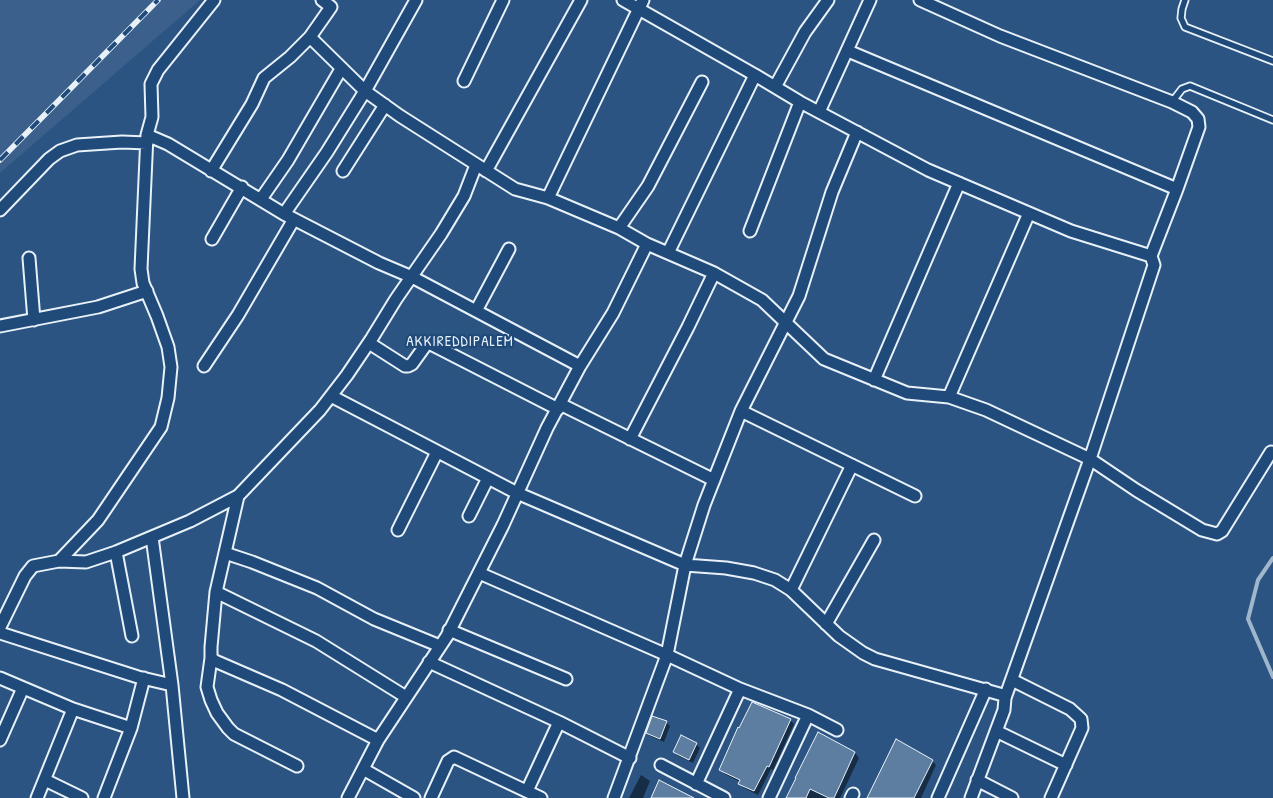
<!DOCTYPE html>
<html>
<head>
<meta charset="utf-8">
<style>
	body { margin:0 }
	canvas { display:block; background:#2b5482 }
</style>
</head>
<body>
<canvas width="1273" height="798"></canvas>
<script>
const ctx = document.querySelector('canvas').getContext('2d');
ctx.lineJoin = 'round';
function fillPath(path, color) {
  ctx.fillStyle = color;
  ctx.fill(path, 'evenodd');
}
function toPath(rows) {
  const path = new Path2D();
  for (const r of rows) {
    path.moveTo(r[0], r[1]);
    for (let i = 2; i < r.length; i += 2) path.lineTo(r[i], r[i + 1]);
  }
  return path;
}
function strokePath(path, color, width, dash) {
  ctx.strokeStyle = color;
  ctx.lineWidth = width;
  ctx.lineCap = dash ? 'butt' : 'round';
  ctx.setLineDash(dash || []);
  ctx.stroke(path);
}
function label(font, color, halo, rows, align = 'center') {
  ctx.font = font + ' "Patrick Hand",sans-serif';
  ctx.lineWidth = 4.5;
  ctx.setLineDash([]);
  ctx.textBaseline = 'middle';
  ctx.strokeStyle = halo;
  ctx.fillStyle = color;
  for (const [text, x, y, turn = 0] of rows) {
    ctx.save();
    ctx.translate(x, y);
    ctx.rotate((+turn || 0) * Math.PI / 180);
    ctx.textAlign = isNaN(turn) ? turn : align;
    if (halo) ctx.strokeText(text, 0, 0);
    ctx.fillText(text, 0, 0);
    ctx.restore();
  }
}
fillPath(toPath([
	[0,0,200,0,0,173]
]), '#3a608b');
fillPath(toPath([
	[790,720,794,724,773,770,771,769,758,795,744,788,740,784,740,782,725,774,721,770],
	[666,722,670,726,664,742,652,737,647,733],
	[819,734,855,753,859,758,840,798,788,798],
	[696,744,700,748,693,763,678,756,674,752],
	[932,761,936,765,921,798,867,798],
	[641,775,650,781,643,798,629,798]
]), '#0007');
strokePath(toPath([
	[1273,558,1258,580,1248,619,1273,677]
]), '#a0b6cb', 4);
const building = toPath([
	[752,702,791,719,769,767,767,766,754,791,738,784,740,780,719,770,738,727,739,728,752,702],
	[652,716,667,721,660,739,646,733,652,716],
	[818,732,855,752,841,783,834,798,829,798,810,789,806,798,786,798,796,778,795,778,818,732],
	[681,735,697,743,689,760,673,752,681,735],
	[896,739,933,760,914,798,867,798,896,739],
	[659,780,694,798,651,798,659,780]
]);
fillPath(building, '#5d7da1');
strokePath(building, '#e8f1f8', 1);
const lane = toPath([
	[1185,0,1182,9,1181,18,1185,27,1273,61],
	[1172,102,1182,89,1190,86,1273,120]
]);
const street = toPath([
	[623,0,755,75,800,102,928,170,1071,231,1151,256,1154,265,1090,459,1005,698],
	[310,37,331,7,322,0],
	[848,51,1177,189,1199,127,1198,119,1192,112,1172,102,1000,36,920,0],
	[464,81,503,0],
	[775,87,805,32,828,0],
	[819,112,870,0],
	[147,135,168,144,284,214,379,263,412,277,580,366],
	[211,171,252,104,264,78,290,57,310,37,365,91,400,116,515,189,548,198,619,228,647,244,714,273,762,300,824,359,907,393,949,397,986,410,1090,459,1136,490,1202,530,1217,534,1222,531,1271,452],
	[343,171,385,105],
	[486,171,581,0],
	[548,198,643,0],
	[261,199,288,160,341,69],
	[0,210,49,159,60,151,77,145,122,142,147,143],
	[284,214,327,152,365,91,416,0],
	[619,228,648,186,702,82],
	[750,231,800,102],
	[212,239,242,187],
	[668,253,755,75],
	[1151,256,1177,189],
	[29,258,34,320],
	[476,311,509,249],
	[0,326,98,307,147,291],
	[369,343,405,366,408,366,412,364,425,346,429,343,558,409],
	[204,366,238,315,294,219],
	[874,380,959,183],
	[331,396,517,493,685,565,726,568,754,573,775,580,791,590,839,636,863,653,875,659,1003,695,1005,698,1004,710,971,798],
	[949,397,1029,213],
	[560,404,714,480],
	[741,411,915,496],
	[630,439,688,327,714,273],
	[238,496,216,592,211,647,211,658,215,661,282,690,378,740],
	[469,516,488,478],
	[398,530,437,452],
	[152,537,172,685,183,798],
	[116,552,132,636],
	[225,553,252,562,317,588,374,619,440,646],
	[59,561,98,520,161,427,168,398,171,367,168,347,157,316,143,283,141,269,147,135,152,117,151,84,158,70,214,0],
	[479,573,667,655,685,565,704,505,741,411,799,296,832,192,857,132],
	[791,590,852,465],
	[216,592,316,641,406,697],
	[826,624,874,540],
	[0,627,25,576,33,566,59,561,86,562,116,552,190,521,238,496,320,410,347,375,372,338,396,299,441,234,464,196,476,165],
	[449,630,566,679],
	[0,633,138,677,172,685],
	[211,658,207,687,211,700,217,713,228,728,234,734,297,766],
	[429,662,559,722,630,758],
	[0,678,73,709,131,728],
	[1012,680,1070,709,1081,719,1082,728,1051,798],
	[996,731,1066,765],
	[0,740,23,688],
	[661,765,724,798],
	[363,769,414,798],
	[45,780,82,798],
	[977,780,1012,798],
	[696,784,740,689],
	[527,791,559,722],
	[37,798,73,709],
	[104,798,131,728,144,678],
	[348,798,378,740,447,636,503,525,547,428,580,366,613,313,647,244],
	[431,798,448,761,454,757,541,798],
	[614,798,667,655,740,689,808,715,837,730],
	[769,798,808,715],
	[851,798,853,794],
	[938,798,986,689]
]);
strokePath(lane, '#e8f1f8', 9);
strokePath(street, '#e8f1f8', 15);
strokePath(lane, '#1f4a7a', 5.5);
strokePath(street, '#1f4a7a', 11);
const rail = toPath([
	[0,160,158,0]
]);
strokePath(rail, '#e8f1f8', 5.5);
strokePath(rail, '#1f4a7a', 4, [11]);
ctx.letterSpacing = '1px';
label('15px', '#e8f1f8', '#1f4a7a', [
	["AKKIREDDIPALEM",460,342]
]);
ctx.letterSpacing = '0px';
</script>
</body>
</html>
